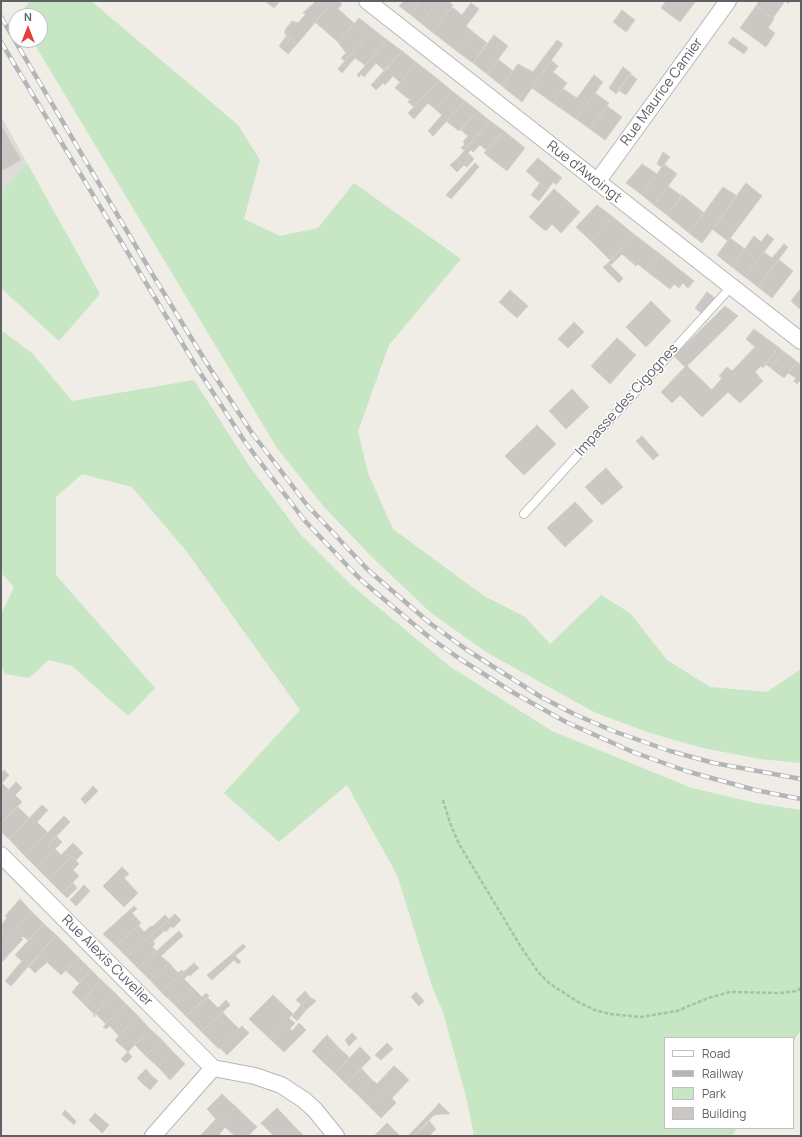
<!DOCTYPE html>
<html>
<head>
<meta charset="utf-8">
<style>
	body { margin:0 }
	#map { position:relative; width:802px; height:1137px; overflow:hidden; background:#efede6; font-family:Manrope,sans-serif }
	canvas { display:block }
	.frame { position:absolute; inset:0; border:2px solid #5e6266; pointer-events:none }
	.legend { position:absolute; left:664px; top:1037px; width:130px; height:92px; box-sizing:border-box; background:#fff; border:1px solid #bfc0c2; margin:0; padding:5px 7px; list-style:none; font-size:12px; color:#5e6266 }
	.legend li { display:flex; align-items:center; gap:8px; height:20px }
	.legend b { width:20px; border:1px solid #bfc0c2 }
	.north { position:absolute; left:8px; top:8px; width:40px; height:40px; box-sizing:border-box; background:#fff; border:1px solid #bfc0c2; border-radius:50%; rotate:0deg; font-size:11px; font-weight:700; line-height:16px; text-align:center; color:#5e6266 }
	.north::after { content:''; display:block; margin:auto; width:14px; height:18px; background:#e33f39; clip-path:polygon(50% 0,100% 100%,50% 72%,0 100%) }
</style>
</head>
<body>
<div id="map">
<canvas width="802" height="1137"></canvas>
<div class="frame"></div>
<ul class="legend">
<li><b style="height:5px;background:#fff"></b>Road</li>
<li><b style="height:5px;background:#b4b5b6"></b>Railway</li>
<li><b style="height:11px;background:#c6e6c4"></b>Park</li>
<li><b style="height:11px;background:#cbc8c4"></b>Building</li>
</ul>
<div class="north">N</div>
</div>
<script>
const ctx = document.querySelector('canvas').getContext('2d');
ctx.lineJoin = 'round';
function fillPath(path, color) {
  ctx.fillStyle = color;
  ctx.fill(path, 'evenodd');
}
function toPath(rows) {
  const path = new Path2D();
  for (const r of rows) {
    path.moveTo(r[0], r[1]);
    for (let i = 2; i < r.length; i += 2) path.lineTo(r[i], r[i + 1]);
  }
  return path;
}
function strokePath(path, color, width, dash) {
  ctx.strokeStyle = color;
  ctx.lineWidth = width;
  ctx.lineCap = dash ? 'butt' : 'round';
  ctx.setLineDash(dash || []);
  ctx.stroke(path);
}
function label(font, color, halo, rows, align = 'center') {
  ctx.font = font + ' Manrope,sans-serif';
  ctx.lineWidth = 3;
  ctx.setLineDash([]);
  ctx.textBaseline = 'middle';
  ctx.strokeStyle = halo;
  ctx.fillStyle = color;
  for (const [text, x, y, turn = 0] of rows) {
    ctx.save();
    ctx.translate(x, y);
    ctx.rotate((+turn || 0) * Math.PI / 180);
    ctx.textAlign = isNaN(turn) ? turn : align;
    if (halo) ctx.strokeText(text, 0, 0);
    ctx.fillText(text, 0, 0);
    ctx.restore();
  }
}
fillPath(toPath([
	[1,116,27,163,1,194]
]), '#dedcd8');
fillPath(toPath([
	[30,1,91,1,238,125,260,160,244,219,280,236,318,228,354,183,461,259,389,345,358,431,368,473,393,529,484,596,525,617,550,644,601,595,630,613,667,660,710,687,767,692,801,669,801,763,760,759,703,748,650,733,596,713,486,652,430,612,373,558,324,507,277,448,32,40,40,40,40,16,19,16],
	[27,163,100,294,59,341,1,288,1,194],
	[1,330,33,354,72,401,194,380,250,467,301,535,350,584,449,666,552,731,692,788,755,803,801,810,801,1030,793,1042,793,1038,665,1038,665,1128,737,1128,732,1136,474,1136,467,1100,443,1012,433,989,397,875,347,785,279,842,224,793,300,710,187,552,132,487,82,474,56,497,56,575,155,688,128,716,72,666,49,660,29,678,5,674,1,665,1,614,14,587,1,573]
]), '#c6e6c4');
const building = toPath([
	[265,1,280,1,274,8,265,1],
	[316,1,333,1,297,44,285,34,285,30,292,21,298,23,306,14,303,13,316,1],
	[333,1,338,1,342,4,338,9,354,23,338,42,315,22,333,1],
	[404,1,421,1,411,15,399,6,404,1],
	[421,1,439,1,421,23,411,15,421,1],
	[439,1,448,1,453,5,432,32,421,23,439,1],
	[666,1,696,1,680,22,661,8,666,1],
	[759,1,790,1,788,4,785,1,773,18,756,6,759,1],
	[471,3,479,9,466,26,473,32,458,52,432,32,452,7,462,15,471,3],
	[756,6,774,19,768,28,775,33,766,47,740,28,756,6],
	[622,10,635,20,626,32,613,22,622,10],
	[359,18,373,29,345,61,341,58,346,53,338,42,359,18],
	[373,29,387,40,365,65,355,58,347,67,343,63,373,29],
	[473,32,487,43,473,63,458,52,473,32],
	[287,35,297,44,288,54,279,46,287,35],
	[494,35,508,46,487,74,473,63,494,35],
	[733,37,748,48,744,54,728,43,733,37],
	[387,40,402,51,385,71,376,63,364,77,361,74,359,77,357,75,387,40],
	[557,40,563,44,550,62,544,57,557,40],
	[402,51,417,63,400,82,393,76,385,85,383,83,376,90,371,85,402,51],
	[544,57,550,62,522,102,502,86,518,64,533,72,544,57],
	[498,59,513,71,502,86,487,74,498,59],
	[551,60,558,66,553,72,567,83,553,103,532,88,551,60],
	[343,63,347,67,342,73,338,69,343,63],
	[417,63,439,80,414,107,408,102,410,100,395,88,417,63],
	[623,67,631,73,616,94,609,88,623,67],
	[630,74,637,79,626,95,618,90,630,74],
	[594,75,603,82,576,119,553,103,563,89,577,98,594,75],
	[439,80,452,91,435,109,428,103,414,119,408,113,439,80],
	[452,91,465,101,433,136,428,131,442,115,435,109,452,91],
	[595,93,609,103,590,129,576,119,595,93],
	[465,101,478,111,459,131,446,121,465,101],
	[607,106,622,117,605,140,590,129,607,106],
	[478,111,490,121,464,150,461,148,465,144,463,142,468,136,461,130,478,111],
	[490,121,504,131,486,150,480,145,473,152,471,150,468,153,471,156,464,165,457,159,490,121],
	[1,125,21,160,1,171,1,125],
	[504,131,525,148,507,171,484,153,504,131],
	[663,152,670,157,662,167,657,164,663,152],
	[471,156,474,159,467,167,464,165,471,156],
	[538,158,545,164,533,177,526,171,538,158],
	[457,159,464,165,457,172,450,165,457,159],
	[475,163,479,167,451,199,446,195,475,163],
	[545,164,562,178,556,185,553,182,547,190,533,177,545,164],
	[642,164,657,174,642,195,626,183,642,164],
	[664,164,677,174,654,205,642,195,664,164],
	[540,183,547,190,539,201,531,195,540,183],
	[746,183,762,196,728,241,712,229,746,183],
	[668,186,682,196,667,215,654,205,668,186],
	[723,187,737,196,702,243,689,233,723,187],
	[554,189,580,212,561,233,552,224,547,230,544,230,529,217,554,189],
	[682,195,704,213,689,233,667,215,682,195],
	[597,205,613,217,591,241,576,227,597,205],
	[613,217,635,235,610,260,591,241,613,217],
	[767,234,774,239,745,277,732,267,754,236,761,242,767,234],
	[635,235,660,254,645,270,638,264,636,266,622,254,611,265,608,263,635,235],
	[730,238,745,249,732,267,717,255,730,238],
	[784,244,788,247,758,287,745,277,764,252,772,258,784,244],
	[660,254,694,281,688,288,683,283,679,288,674,284,670,289,645,270,660,254],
	[779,260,793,271,772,298,758,287,779,260],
	[608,263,623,278,619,283,603,267,608,263],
	[801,288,801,310,791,301,801,288],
	[510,290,528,306,517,318,499,302,510,290],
	[707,292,715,298,702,314,695,308,707,292],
	[651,301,671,321,646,347,626,327,651,301],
	[725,306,738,316,687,366,712,390,722,378,719,376,727,367,732,371,755,347,746,339,754,329,778,347,763,368,761,366,755,372,763,381,740,403,728,392,702,417,680,395,672,403,661,392,685,367,674,356,725,306],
	[574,322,584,332,568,348,558,339,574,322],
	[617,338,636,355,610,384,591,366,617,338],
	[778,347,784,352,771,368,765,364,778,347],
	[784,352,790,356,777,373,771,368,784,352],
	[790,356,797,362,784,378,777,373,790,356],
	[797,362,801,365,801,383,799,381,797,384,794,381,796,378,788,373,797,362],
	[572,389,589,407,566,429,549,411,572,389],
	[537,425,556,444,524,475,505,456,537,425],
	[642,436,659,455,653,460,636,441,642,436],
	[606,468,623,487,602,505,585,487,606,468],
	[575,502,593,521,565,547,547,528,575,502],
	[4,770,9,775,2,783,9,790,1,798,1,773,4,770],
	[16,782,22,788,15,795,22,802,1,824,1,798,16,782],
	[93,786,98,791,85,804,81,799,93,786],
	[42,805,48,810,37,822,48,833,25,856,9,839,42,805],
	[17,806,29,818,9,839,1,832,1,824,17,806],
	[64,816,70,822,48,845,53,851,37,868,25,856,64,816],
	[56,836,62,842,53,851,48,845,56,836],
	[73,843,79,849,49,880,37,868,55,849,61,855,73,843],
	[79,849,83,853,76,860,72,856,79,849],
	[72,856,79,864,73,870,79,876,62,893,49,880,72,856],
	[122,867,129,874,124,878,138,893,124,907,103,886,122,867],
	[73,883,77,888,67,898,62,893,73,883],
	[84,885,90,891,76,906,70,900,84,885],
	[20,899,32,912,1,946,1,934,3,932,1,925,7,918,5,916,20,899],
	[134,906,137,909,132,913,141,923,116,946,103,934,134,906],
	[32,912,44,924,29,941,23,936,21,938,23,939,1,963,1,946,32,912],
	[175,914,181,920,173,928,171,926,166,932,165,930,153,941,155,944,152,947,157,951,138,968,127,957,175,914],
	[165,915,169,919,127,957,116,946,138,925,144,932,151,926,152,927,165,915],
	[44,924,56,935,11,986,5,981,22,961,15,955,44,924],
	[179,931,183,936,175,943,171,938,179,931],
	[56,935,79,958,61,975,47,962,35,973,29,967,56,935],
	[171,938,175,943,161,956,169,963,150,980,138,968,171,938],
	[243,944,246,947,235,956,233,953,243,944],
	[233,953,241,962,238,964,234,960,212,980,207,975,233,953],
	[79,958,85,964,73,977,66,971,79,958],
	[169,963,178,973,182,970,184,972,161,992,150,980,169,963],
	[194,963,199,968,190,976,188,975,184,979,193,988,174,1004,161,992,194,963],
	[85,964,91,970,79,983,73,977,85,964],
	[91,970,101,980,82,1002,72,992,91,970],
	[101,980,114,992,98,1010,85,998,101,980],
	[193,988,202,997,206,993,209,996,186,1016,174,1004,193,988],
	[305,991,310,997,302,1005,296,1000,305,991],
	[114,992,126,1004,106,1024,96,1014,94,1017,93,1016,114,992],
	[416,992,424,1001,419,1006,411,997,416,992],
	[273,995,293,1014,269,1038,249,1019,273,995],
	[207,997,218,1008,226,1000,230,1005,202,1032,186,1016,207,997],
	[310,997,316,1001,306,1010,301,1005,310,997],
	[85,998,98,1010,94,1014,82,1002,85,998],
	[126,1004,138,1016,119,1036,110,1026,106,1029,103,1027,126,1004],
	[301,1005,306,1010,297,1021,292,1016,301,1005],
	[222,1012,239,1029,219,1049,202,1032,222,1012],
	[138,1016,150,1029,128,1052,115,1040,138,1016],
	[289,1018,295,1023,290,1028,292,1031,299,1023,306,1030,284,1052,269,1038,289,1018],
	[242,1026,249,1033,227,1055,220,1048,242,1026],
	[150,1029,162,1040,146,1056,135,1045,150,1029],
	[352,1033,357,1038,349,1046,345,1040,352,1033],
	[327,1035,338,1047,323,1062,312,1051,327,1035],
	[162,1040,173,1052,158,1067,146,1056,162,1040],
	[387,1043,393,1049,381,1060,375,1055,387,1043],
	[338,1047,350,1058,335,1073,323,1062,338,1047],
	[360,1047,371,1058,346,1084,335,1073,360,1047],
	[128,1052,132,1057,126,1063,121,1059,128,1052],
	[173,1052,185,1064,170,1080,158,1067,173,1052],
	[394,1066,402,1073,369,1106,358,1095,372,1080,377,1084,394,1066],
	[361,1068,372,1080,358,1095,346,1084,361,1068],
	[146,1069,151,1075,143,1084,137,1078,146,1069],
	[402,1073,409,1080,392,1098,396,1103,381,1118,369,1106,402,1073],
	[151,1075,158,1081,150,1090,143,1084,151,1075],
	[222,1094,236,1107,206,1136,200,1136,216,1119,207,1109,222,1094],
	[439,1103,450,1114,443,1114,436,1107,439,1103],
	[236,1107,257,1127,248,1136,235,1136,225,1127,218,1136,206,1136,236,1107],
	[436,1107,443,1114,434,1115,414,1136,408,1136,436,1107],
	[277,1108,296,1128,288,1136,274,1136,261,1123,277,1108],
	[65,1110,76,1121,74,1125,62,1114,65,1110],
	[95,1113,109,1125,102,1133,89,1120,95,1113],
	[429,1121,436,1129,433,1132,426,1125,429,1121],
	[387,1123,400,1136,374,1136,387,1123],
	[426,1125,433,1132,429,1136,414,1136,426,1125],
	[296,1128,304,1136,288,1136,296,1128]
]);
fillPath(building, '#cbc8c4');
strokePath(building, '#d4cfc5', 1);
const lane = toPath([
	[524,514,731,287]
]);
const street = toPath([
	[367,1,801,341],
	[597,182,728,1],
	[1,855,213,1068,255,1076,281,1085,304,1100,315,1110,336,1136],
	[153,1136,213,1068]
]);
strokePath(lane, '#b4b7ba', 10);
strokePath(street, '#b4b7ba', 18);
strokePath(toPath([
	[443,800,450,823,459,844,521,947,539,973,549,983,578,1002,595,1010,610,1014,641,1017,677,1011,708,998,730,992,780,993,797,991,801,988]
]), '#9ec7a7', 2.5, [4, 2]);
strokePath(lane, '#fff', 8);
strokePath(street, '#fff', 16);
const rail = toPath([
	[1,17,151,272,209,367,252,433,307,505,368,570,431,624,467,650,541,697,574,714,613,731,670,751,714,763,801,779],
	[1,42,199,371,245,442,305,521,361,580,429,637,460,659,514,693,566,722,633,752,686,771,755,790,801,799]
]);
strokePath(rail, '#b4b5b6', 4.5);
strokePath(rail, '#fff', 3, [9]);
label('14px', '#5e6266', '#fff', [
	["Rue Maurice Camier",662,92,-54],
	["Rue d'Awoingt",584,172,38],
	["Impasse des Cigognes",627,400,-48],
	["Rue Alexis Cuvelier",107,961,45]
]);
</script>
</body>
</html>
